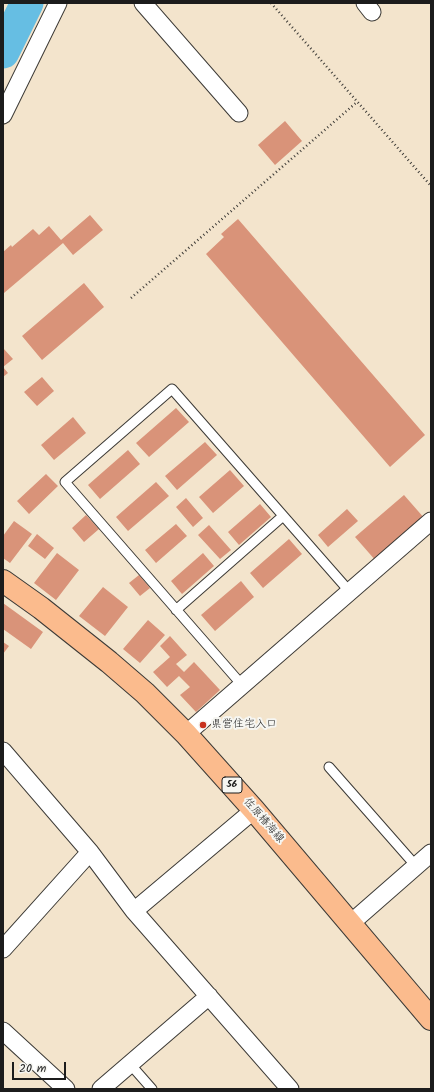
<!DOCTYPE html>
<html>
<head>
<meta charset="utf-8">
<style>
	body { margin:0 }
	#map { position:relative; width:434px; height:1092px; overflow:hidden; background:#f3e4cc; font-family:Kalam,sans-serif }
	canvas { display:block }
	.frame { position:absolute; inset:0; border:4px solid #1c1c1c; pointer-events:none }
	.scale { position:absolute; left:12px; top:1062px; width:54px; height:18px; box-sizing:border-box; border:2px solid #1c1c1c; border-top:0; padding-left:5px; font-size:12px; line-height:14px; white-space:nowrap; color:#1c1c1c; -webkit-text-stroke:3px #f6f6f2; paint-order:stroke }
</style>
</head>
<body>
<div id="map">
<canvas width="434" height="1092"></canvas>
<div class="frame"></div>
<div class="scale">20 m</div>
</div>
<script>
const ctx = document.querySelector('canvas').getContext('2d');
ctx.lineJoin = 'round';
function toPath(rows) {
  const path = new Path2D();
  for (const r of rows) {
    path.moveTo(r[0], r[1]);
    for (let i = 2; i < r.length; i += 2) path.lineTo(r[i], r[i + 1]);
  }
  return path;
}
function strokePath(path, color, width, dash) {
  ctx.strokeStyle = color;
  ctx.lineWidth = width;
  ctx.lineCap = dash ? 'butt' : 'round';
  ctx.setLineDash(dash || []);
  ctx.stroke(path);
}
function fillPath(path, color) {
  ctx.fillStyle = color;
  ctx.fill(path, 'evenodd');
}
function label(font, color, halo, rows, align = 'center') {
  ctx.font = font + ' Kalam,"Klee One",sans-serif';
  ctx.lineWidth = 4;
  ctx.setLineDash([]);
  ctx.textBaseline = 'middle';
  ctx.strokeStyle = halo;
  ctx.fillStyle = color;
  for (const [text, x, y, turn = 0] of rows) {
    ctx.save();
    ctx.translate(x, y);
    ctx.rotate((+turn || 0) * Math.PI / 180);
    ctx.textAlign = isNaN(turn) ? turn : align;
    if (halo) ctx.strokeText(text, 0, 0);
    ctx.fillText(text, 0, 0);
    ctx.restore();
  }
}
strokePath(toPath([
	[3,52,27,3]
]), '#66bee3', 33);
fillPath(toPath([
	[285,121,302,141,275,165,258,145],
	[90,215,103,230,73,255,63,243,4,293,3,292,3,252,11,245,12,247,33,229,39,235,49,226,61,240],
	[238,219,425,435,390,467,206,254,224,237,221,234],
	[84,283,104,307,42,360,22,336],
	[3,348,13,359,3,367,8,373,3,377],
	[42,377,54,391,37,406,24,392],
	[176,408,189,422,149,457,136,443],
	[73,417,86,433,54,460,41,445],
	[205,442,217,455,177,490,165,476],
	[128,450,140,464,100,499,88,485],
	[230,470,244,486,213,513,199,497],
	[46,474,58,486,29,514,17,501],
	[156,482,169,496,128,531,116,517],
	[404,495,425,519,376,561,355,537],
	[186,498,203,518,193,527,176,507],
	[260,504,271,517,239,545,228,532],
	[347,509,358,521,328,547,318,535],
	[86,515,99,529,84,542,72,528],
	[14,521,32,534,10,563,3,558,3,536],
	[176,524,187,536,156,563,145,550],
	[209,525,231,550,220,559,198,535],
	[37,534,54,548,45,559,28,546],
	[289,539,302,554,263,588,250,573],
	[57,553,79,570,56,600,34,583],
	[203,553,214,566,182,594,171,581],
	[139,575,150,588,140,596,129,583],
	[241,581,254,597,215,631,201,615],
	[103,587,128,607,105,636,79,616],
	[3,603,43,632,31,649,3,629],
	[148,620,165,635,140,663,123,649],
	[170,636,187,655,176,664,184,672,194,662,220,690,196,712,180,695,190,687,179,676,167,687,153,672,170,657,160,646],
	[3,642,9,646,3,654]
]), '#d99379');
const service = toPath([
	[176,610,283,516],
	[242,685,65,482,172,389,350,592],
	[329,767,416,866],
	[130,1064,152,1089]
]);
const minor = toPath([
	[143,3,239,113],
	[365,3,372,12],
	[3,115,58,3],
	[186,734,431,521],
	[3,751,90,852,134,911,290,1089],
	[134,911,254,810],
	[351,923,431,853],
	[3,949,90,852],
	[3,1031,66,1089],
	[101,1089,209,996]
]);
const primary = toPath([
	[3,581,41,608,109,662,145,693,186,734,254,810,431,1019]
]);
strokePath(service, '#3c3a36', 11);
strokePath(minor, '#3c3a36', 19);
strokePath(primary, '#3c3a36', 24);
strokePath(toPath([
	[271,3,431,186],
	[131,298,357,102]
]), '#3c3a36', 2.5, [1, 3]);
strokePath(service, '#fff', 9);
strokePath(minor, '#fff', 17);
strokePath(primary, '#fbbb8d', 22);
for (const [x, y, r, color] of [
	[203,725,4,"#c8321e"]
]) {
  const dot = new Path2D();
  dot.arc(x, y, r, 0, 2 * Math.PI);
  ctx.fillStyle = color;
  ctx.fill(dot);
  strokePath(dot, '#f6f6f2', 1.5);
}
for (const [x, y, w] of [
	[232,785,20]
]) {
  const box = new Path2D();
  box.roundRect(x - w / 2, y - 8, w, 16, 3);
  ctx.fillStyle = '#f6f6f2';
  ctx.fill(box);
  strokePath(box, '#1c1c1c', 1);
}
label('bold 10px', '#1c1c1c', null, [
	["56",232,785]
]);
label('11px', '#1c1c1c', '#f6f6f2', [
	["県営住宅入口",211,725]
], 'left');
label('11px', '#1c1c1c', '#f6f6f2', [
	["佐原椿海線",263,821,49]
]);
</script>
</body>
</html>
